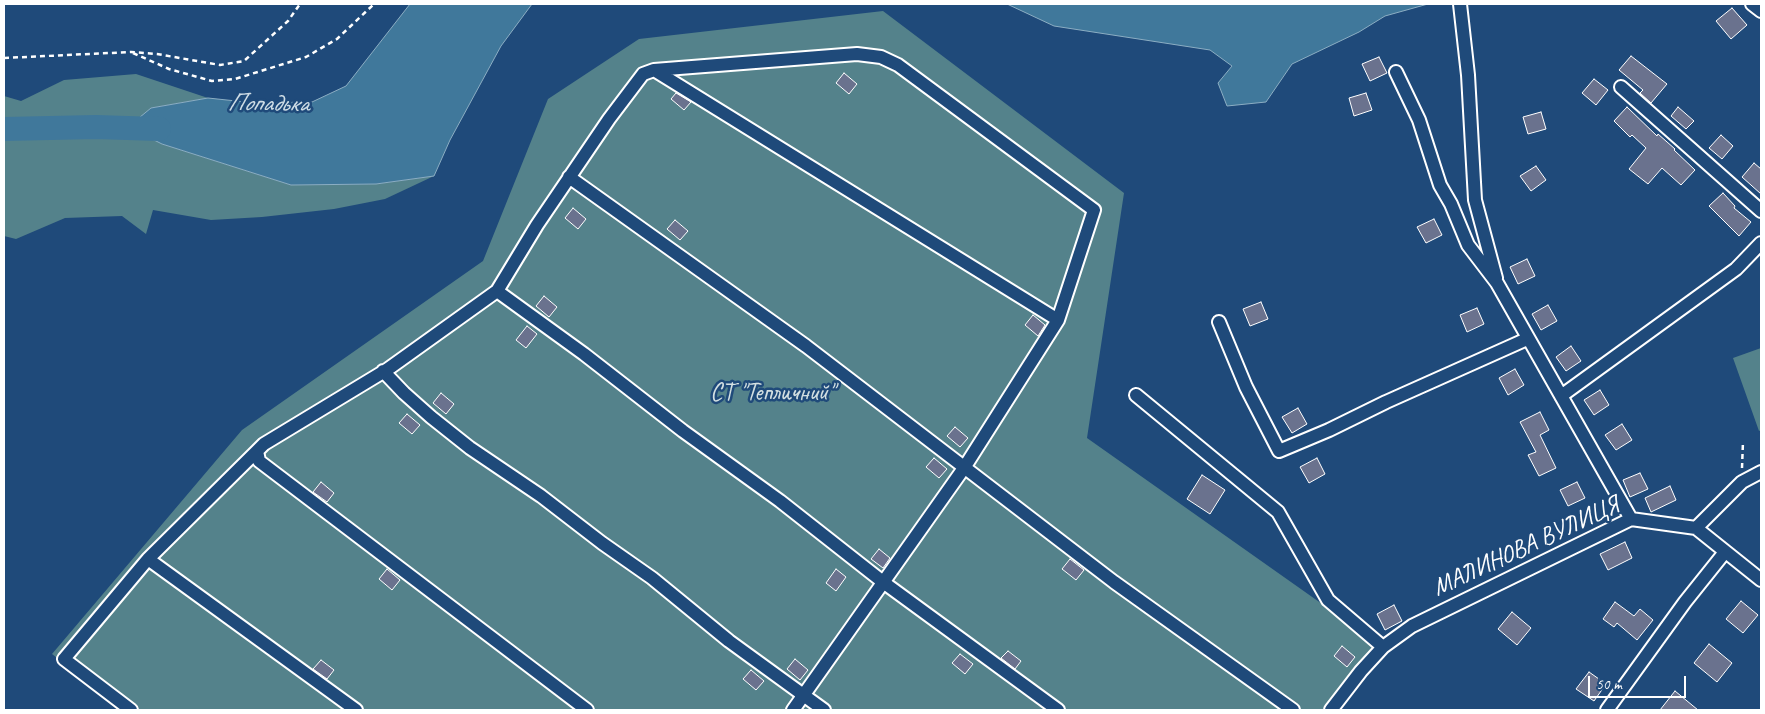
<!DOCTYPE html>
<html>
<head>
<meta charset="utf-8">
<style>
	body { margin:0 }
	#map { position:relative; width:1765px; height:714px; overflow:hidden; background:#1f4a7a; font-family:Caveat,sans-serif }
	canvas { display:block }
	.frame { position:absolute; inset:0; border:5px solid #fff; pointer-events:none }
	.scale { position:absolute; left:1588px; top:676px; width:98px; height:22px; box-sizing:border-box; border:2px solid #fff; border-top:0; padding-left:6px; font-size:15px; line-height:18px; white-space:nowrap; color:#fff; -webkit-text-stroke:4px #1f4a7a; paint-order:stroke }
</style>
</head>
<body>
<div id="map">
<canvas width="1765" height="714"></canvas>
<div class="frame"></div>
<div class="scale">50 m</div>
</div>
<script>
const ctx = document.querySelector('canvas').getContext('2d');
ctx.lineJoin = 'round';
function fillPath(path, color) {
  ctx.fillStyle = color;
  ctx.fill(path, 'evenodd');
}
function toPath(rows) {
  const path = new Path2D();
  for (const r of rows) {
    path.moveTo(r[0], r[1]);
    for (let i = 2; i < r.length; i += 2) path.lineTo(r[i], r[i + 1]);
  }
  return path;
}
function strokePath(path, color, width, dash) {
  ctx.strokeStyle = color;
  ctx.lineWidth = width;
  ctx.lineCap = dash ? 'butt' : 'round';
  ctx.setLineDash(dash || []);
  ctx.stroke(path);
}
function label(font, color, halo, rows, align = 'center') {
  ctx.font = font + ' Caveat,sans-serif';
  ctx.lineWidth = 5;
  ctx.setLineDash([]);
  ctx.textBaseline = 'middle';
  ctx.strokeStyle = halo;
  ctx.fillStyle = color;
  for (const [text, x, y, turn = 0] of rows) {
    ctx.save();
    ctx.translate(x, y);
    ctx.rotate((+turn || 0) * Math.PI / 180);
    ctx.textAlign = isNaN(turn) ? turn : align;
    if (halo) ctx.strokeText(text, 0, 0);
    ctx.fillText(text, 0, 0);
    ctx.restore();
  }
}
fillPath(toPath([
	[883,11,1124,193,1087,438,1383,647,1335,710,124,710,52,654,242,430,483,261,548,99,639,39],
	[136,74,208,98,151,108,162,144,291,185,376,184,434,176,385,199,334,209,262,217,211,220,153,210,146,234,122,216,65,218,16,239,4,236,4,96,21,101,64,80],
	[1761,348,1761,430,1759,431,1733,358]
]), '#54828b');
const water = toPath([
	[410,4,532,4,501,46,450,140,434,176,376,184,291,185,162,144,128,127,151,108,208,98,255,103,312,102,346,86,410,4],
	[1007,4,1428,4,1385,16,1359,32,1292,64,1266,102,1227,106,1218,83,1232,66,1210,50,1054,26,1007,4]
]);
fillPath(water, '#40789b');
strokePath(water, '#8caec3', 1);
strokePath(toPath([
	[4,129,96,127,159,129]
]), '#40789b', 24);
const building = toPath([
	[1732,8,1747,25,1731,39,1716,21,1732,8],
	[1631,56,1667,84,1651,103,1640,93,1643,90,1619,70,1631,56],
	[1379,57,1387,73,1370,81,1362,64,1379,57],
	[844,73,857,84,849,94,836,83,844,73],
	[1594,79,1608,90,1596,105,1582,93,1594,79],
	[676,93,691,102,684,110,671,99,676,93],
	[1366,93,1372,110,1354,116,1349,98,1366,93],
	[1627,107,1657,136,1658,134,1675,149,1674,150,1695,170,1681,185,1662,168,1648,184,1629,169,1646,148,1632,135,1630,137,1614,121,1627,107],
	[1678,107,1694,121,1686,129,1671,116,1678,107],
	[1541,112,1546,129,1528,134,1523,117,1541,112],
	[1721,135,1733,146,1722,159,1709,148,1721,135],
	[1754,163,1761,169,1761,194,1742,177,1754,163],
	[1536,166,1546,180,1531,191,1520,176,1536,166],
	[1723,193,1735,206,1734,208,1751,222,1739,236,1709,206,1723,193],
	[573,208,586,219,578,229,565,218,573,208],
	[1434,219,1442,235,1426,243,1417,227,1434,219],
	[675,220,688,231,680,240,667,229,675,220],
	[1527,259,1535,276,1518,284,1510,267,1527,259],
	[544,296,557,307,549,317,536,306,544,296],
	[1261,302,1268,319,1250,326,1243,309,1261,302],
	[1548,305,1557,321,1541,330,1532,314,1548,305],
	[1477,308,1484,324,1467,332,1460,315,1477,308],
	[1033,315,1045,325,1038,336,1025,325,1033,315],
	[527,326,537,334,526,348,516,340,527,326],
	[1571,346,1581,361,1566,371,1556,357,1571,346],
	[1515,369,1524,385,1508,395,1499,378,1515,369],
	[1600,390,1609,405,1594,415,1584,400,1600,390],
	[441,393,454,404,446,414,433,403,441,393],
	[1298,408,1307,424,1292,433,1282,417,1298,408],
	[1540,412,1549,430,1540,435,1556,468,1539,476,1528,455,1536,452,1520,422,1540,412],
	[407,414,420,425,412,434,399,423,407,414],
	[1622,424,1632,440,1616,450,1605,435,1622,424],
	[955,427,968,438,960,447,947,436,955,427],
	[934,458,947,469,939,478,926,467,934,458],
	[1317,458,1325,474,1309,483,1300,467,1317,458],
	[1640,473,1648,489,1630,497,1623,480,1640,473],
	[1202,475,1225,490,1210,514,1187,499,1202,475],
	[321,482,334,493,327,502,313,492,321,482],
	[1577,482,1585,498,1568,506,1560,490,1577,482],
	[1670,486,1676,500,1651,512,1645,498,1670,486],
	[1625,542,1632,558,1608,570,1600,554,1625,542],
	[879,549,890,558,883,568,871,559,879,549],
	[1070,559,1084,570,1076,580,1062,569,1070,559],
	[387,569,400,580,392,590,379,579,387,569],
	[836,569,846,577,836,591,826,583,836,569],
	[1741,601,1758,615,1743,633,1726,619,1741,601],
	[1615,602,1634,616,1640,609,1653,620,1637,640,1617,623,1614,627,1603,619,1615,602],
	[1394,605,1402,621,1385,630,1377,614,1394,605],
	[1512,612,1531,628,1517,645,1498,629,1512,612],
	[1709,644,1732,663,1717,682,1694,663,1709,644],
	[1342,646,1355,657,1347,667,1334,656,1342,646],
	[1008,651,1021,661,1015,669,1001,658,1008,651],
	[960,654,973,664,965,674,952,663,960,654],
	[795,659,808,670,800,680,787,669,795,659],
	[321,660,334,670,327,679,313,669,321,660],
	[751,670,764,681,756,690,743,679,751,670],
	[1589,672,1606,684,1594,701,1576,689,1589,672],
	[1675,691,1698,710,1660,710,1675,691]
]);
fillPath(building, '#6a728e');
strokePath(building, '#fff', 1);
const minor = toPath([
	[1460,4,1468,75,1475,200,1496,278],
	[1752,4,1761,11],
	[654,70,1058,320],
	[1396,72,1419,120,1440,185,1451,204,1468,245,1497,283,1631,519],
	[1621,87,1761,211],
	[569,177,806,346,1114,582,1293,710],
	[497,291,537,225,609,119,643,74,654,70,857,54,881,57,898,65,1094,210,1058,320,964,468,793,710],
	[1219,322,1246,387,1279,451,1329,430,1386,402,1527,339],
	[383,371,404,393,431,417,470,448,541,496,602,543,652,578,729,641,824,710],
	[1136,395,1278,512,1328,600,1383,647],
	[1561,396,1736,269,1761,243],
	[257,451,148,559,356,710],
	[1696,528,1742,482,1761,472],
	[1696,528,1761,580],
	[131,710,64,659,148,559],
	[587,710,259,461,257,451,264,444,388,369,497,291,584,354,683,431,780,501,883,582,1058,710],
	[1331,710,1361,671,1383,647,1412,626,1631,519,1696,528],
	[1607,710,1685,602,1725,552]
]);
strokePath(minor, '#fff', 16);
strokePath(toPath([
	[133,53,169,69,212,81,235,79,306,57,337,39,374,4],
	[4,58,131,52,157,54,220,65,244,61,288,21,300,4],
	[1742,468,1743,441]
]), '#fff', 2.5, [5, 4]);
strokePath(minor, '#1f4a7a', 12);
label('25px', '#d4e0e2', '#1f4a7a', [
	["СТ \"Тепличний\"",772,393]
]);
label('25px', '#fff', '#1f4a7a', [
	["МАЛИНОВА ВУЛИЦЯ",1526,547,-25]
]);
label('italic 26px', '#cfdde6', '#1f4a7a', [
	["Попадька",268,104,1]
]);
</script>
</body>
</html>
